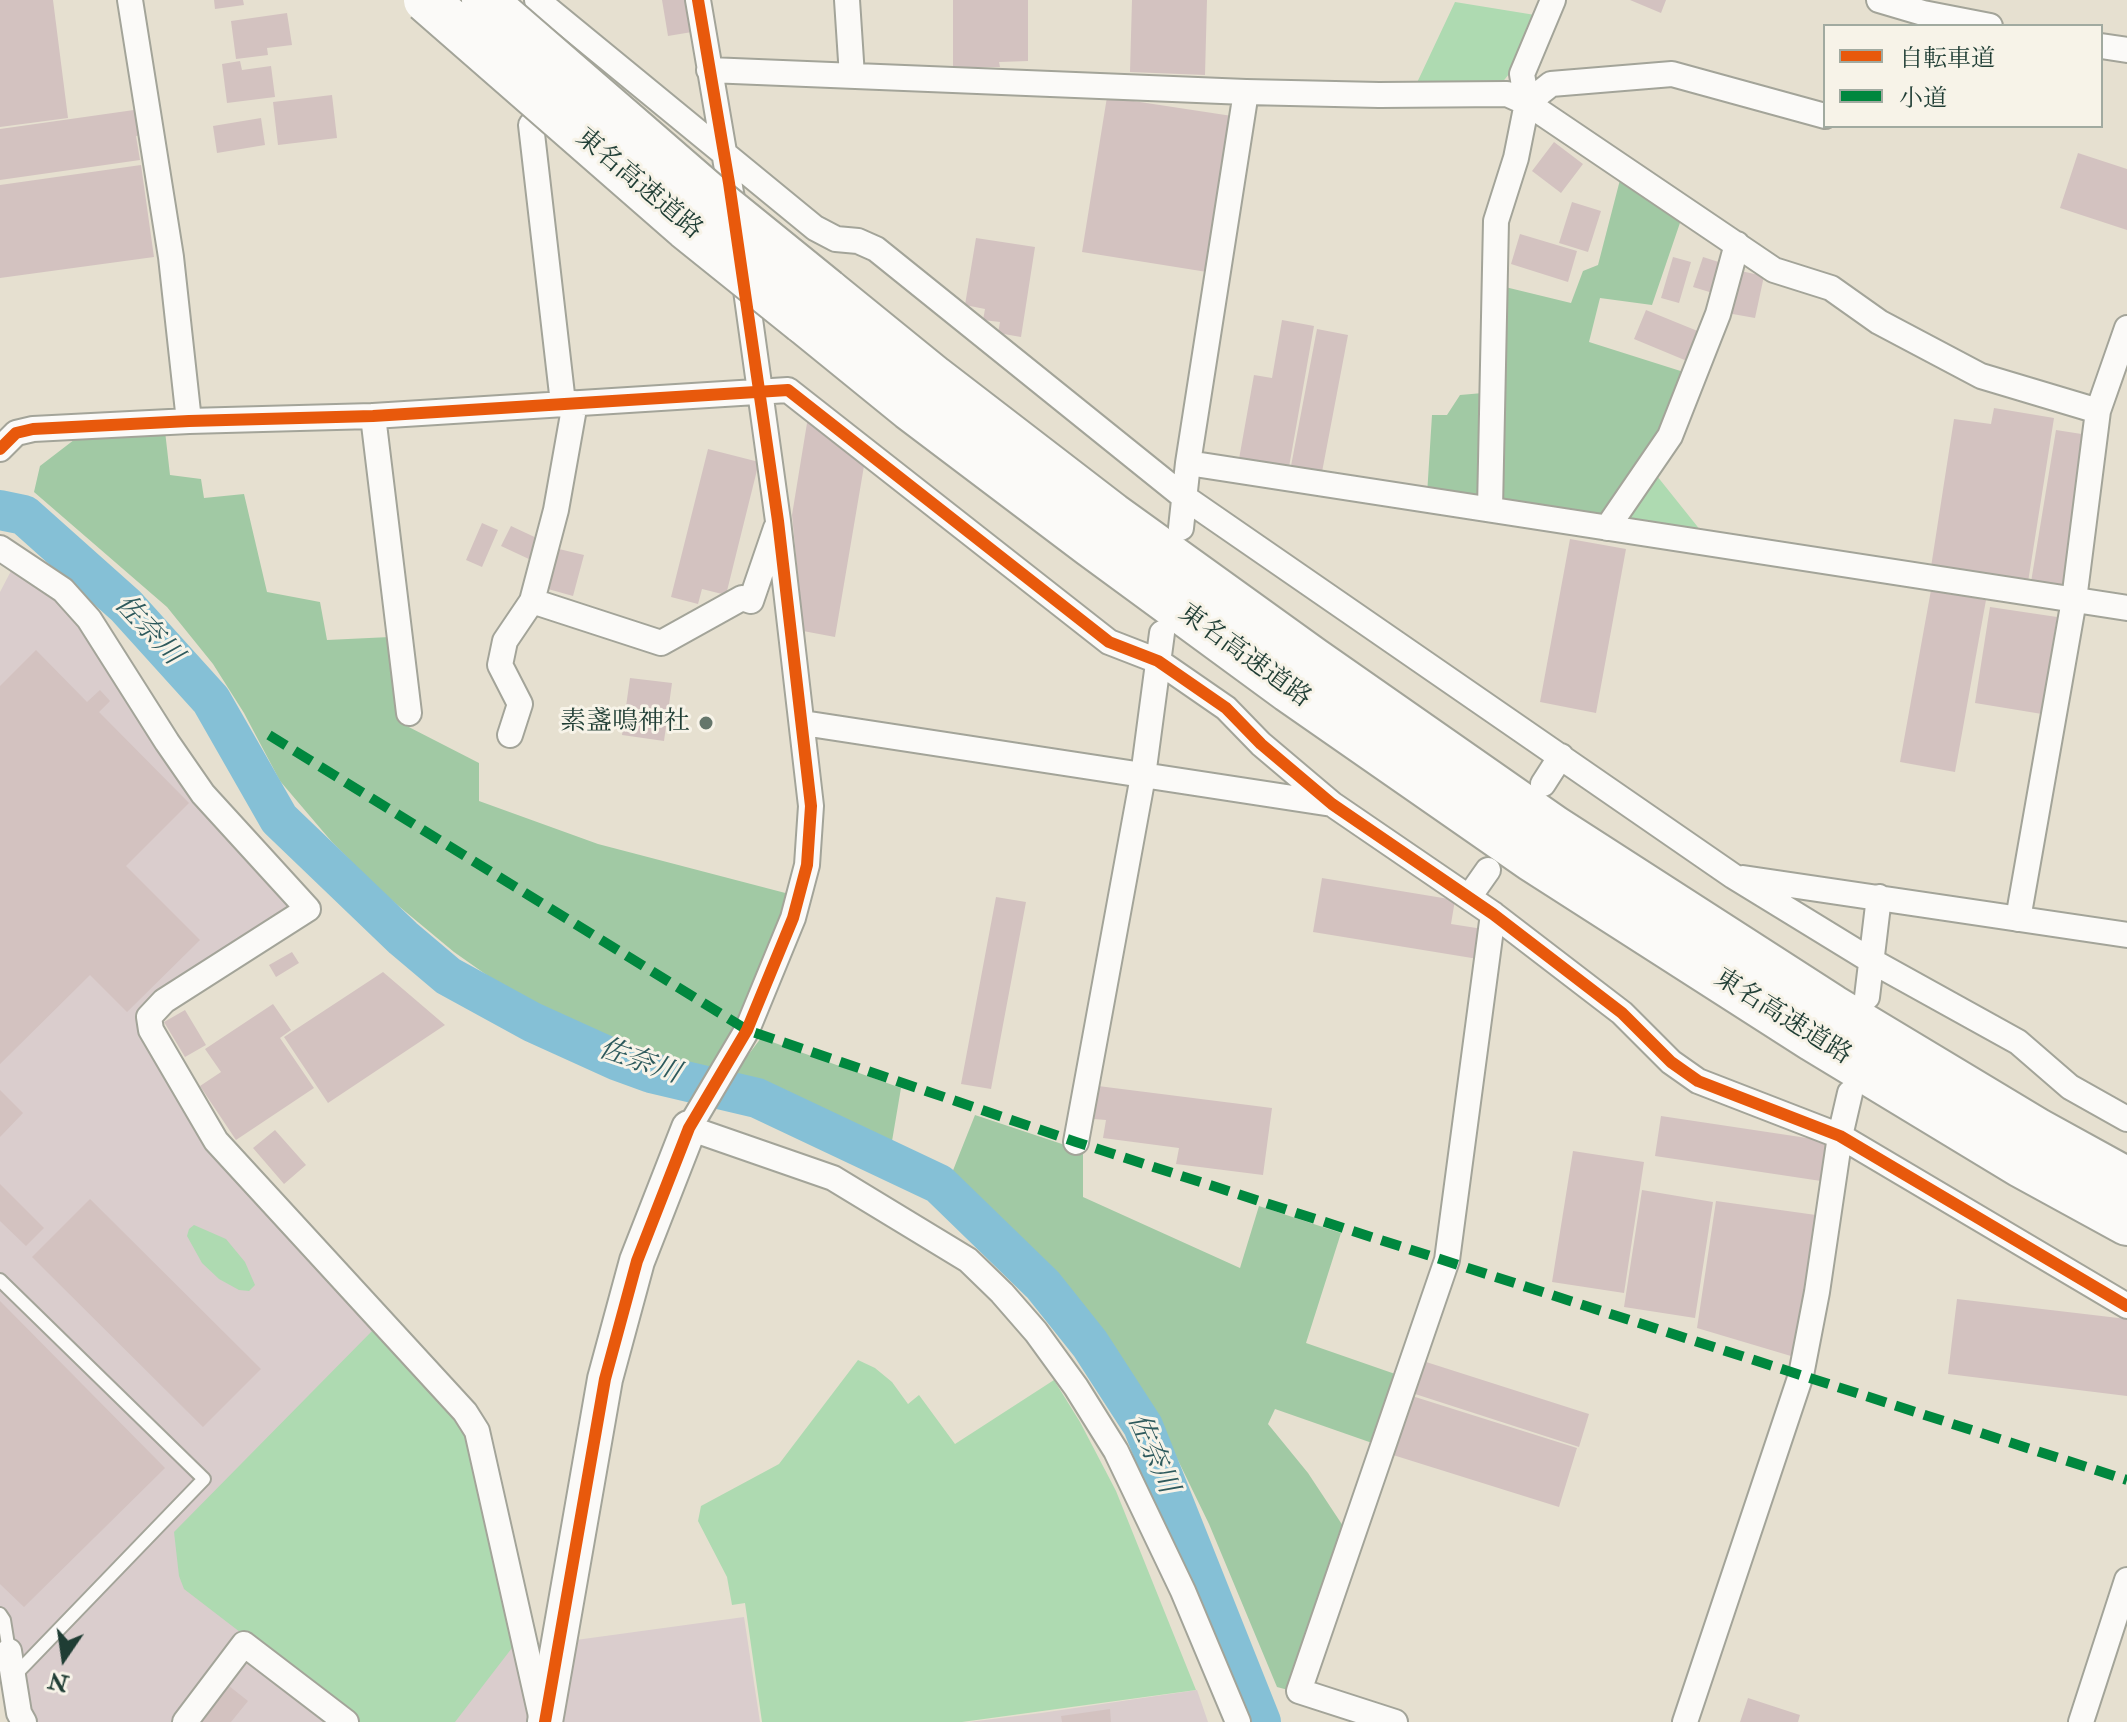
<!DOCTYPE html>
<html>
<head>
<meta charset="utf-8">
<style>
	body { margin:0 }
	#map { position:relative; width:2127px; height:1722px; overflow:hidden; background:#e6e0d0; font-family:"IM FELL Double Pica","Noto Serif JP",serif }
	canvas { display:block }
	.legend { position:absolute; left:1823px; top:24px; width:280px; height:104px; box-sizing:border-box; background:#f7f3e8; border:2px solid #a1aaa0; margin:0; padding:10px 14px; list-style:none; font-size:24px; color:#1f3d34 }
	.legend li { display:flex; align-items:center; gap:16px; height:40px }
	.legend b { width:40px; border:2px solid #a1aaa0 }
	.north { position:absolute; left:24px; top:1618px; width:80px; height:80px; -webkit-text-stroke:6px #f7f3e8; paint-order:stroke; rotate:193deg; font-size:22px; font-weight:700; line-height:32px; text-align:center; color:#1f3d34 }
	.north::after { content:''; display:block; margin:auto; width:28px; height:36px; background:#1f3d34; clip-path:polygon(50% 0,100% 100%,50% 72%,0 100%) }
</style>
</head>
<body>
<div id="map">
<canvas width="2127" height="1722"></canvas>
<ul class="legend">
<li><b style="height:10px;background:#e8590c"></b>自転車道</li>
<li><b style="height:10px;background:#00873e"></b>小道</li>
</ul>
<div class="north">N</div>
</div>
<script>
const ctx = document.querySelector('canvas').getContext('2d');
ctx.lineJoin = 'round';
function fillPath(path, color) {
  ctx.fillStyle = color;
  ctx.fill(path, 'evenodd');
}
function toPath(rows) {
  const path = new Path2D();
  for (const r of rows) {
    path.moveTo(r[0], r[1]);
    for (let i = 2; i < r.length; i += 2) path.lineTo(r[i], r[i + 1]);
  }
  return path;
}
function strokePath(path, color, width, dash) {
  ctx.strokeStyle = color;
  ctx.lineWidth = width;
  ctx.lineCap = dash ? 'butt' : 'round';
  ctx.setLineDash(dash || []);
  ctx.stroke(path);
}
function label(font, color, halo, rows, align = 'center') {
  ctx.font = font + ' "IM FELL Double Pica","Noto Serif JP",serif';
  ctx.lineWidth = 6;
  ctx.setLineDash([]);
  ctx.textBaseline = 'middle';
  ctx.strokeStyle = halo;
  ctx.fillStyle = color;
  for (const [text, x, y, turn = 0] of rows) {
    ctx.save();
    ctx.translate(x, y);
    ctx.rotate((+turn || 0) * Math.PI / 180);
    ctx.textAlign = isNaN(turn) ? turn : align;
    if (halo) ctx.strokeText(text, 0, 0);
    ctx.fillText(text, 0, 0);
    ctx.restore();
  }
}
fillPath(toPath([
	[11,571,50,594,87,630,290,900,288,913,146,1005,211,1144,470,1427,535,1722,356,1722,241,1637,178,1722,33,1722,0,1624,0,592],
	[744,1617,760,1722,562,1722,576,1640],
	[249,1660,330,1722,196,1722,239,1664],
	[1197,1690,1208,1722,969,1722,1041,1713]
]), '#dacdcd');
fillPath(toPath([
	[1455,2,1535,15,1509,74,1501,84,1414,89],
	[1653,471,1705,536,1616,522],
	[194,1225,226,1239,245,1262,255,1285,249,1291,239,1290,219,1279,202,1263,187,1236,189,1229],
	[376,1327,468,1430,515,1644,455,1722,357,1722,184,1589,179,1576,174,1532],
	[858,1360,875,1368,892,1382,908,1404,919,1395,955,1444,1054,1380,1080,1422,1116,1491,1196,1690,962,1722,762,1722,745,1603,732,1605,727,1577,698,1521,701,1506,779,1464]
]), '#aedab1');
fillPath(toPath([
	[1621,176,1683,214,1652,305,1600,298,1589,342,1690,374,1666,434,1607,521,1497,504,1501,286,1571,303,1583,271,1598,265],
	[1483,393,1483,503,1427,495,1432,415,1447,415,1460,395],
	[165,431,170,475,201,479,204,498,244,494,267,592,320,602,327,640,390,637,399,722,479,763,479,801,598,844,793,895,742,1028,708,1073,655,1058,578,1027,508,990,454,952,383,893,332,842,280,781,244,713,213,664,167,607,34,492,40,466,83,433],
	[761,1038,901,1088,891,1147,730,1079],
	[975,1115,1083,1151,1083,1197,1240,1268,1259,1206,1341,1233,1306,1343,1398,1375,1375,1444,1275,1409,1268,1424,1308,1473,1345,1529,1292,1691,1277,1687,1209,1524,1156,1415,1105,1343,1045,1271,948,1183]
]), '#a1c9a4');
strokePath(toPath([
	[0,510,24,515,126,606,211,700,279,819,403,938,448,976,532,1022,618,1061,651,1073,757,1098,939,1184,1043,1285,1090,1344,1143,1426,1261,1722]
]), '#85c0d6', 40);
fillPath(toPath([
	[0,0,53,0,68,118,0,127],
	[214,0,243,0,244,5,215,9],
	[662,0,687,0,692,32,668,36],
	[953,0,1028,0,1028,61,999,62,1000,67,953,67],
	[1132,0,1207,0,1205,75,1130,72],
	[1630,0,1666,0,1661,13],
	[287,13,292,45,267,48,268,55,236,59,231,21],
	[240,61,242,70,271,66,275,97,227,103,222,64],
	[332,95,337,138,278,145,273,102],
	[1107,97,1232,116,1207,272,1082,252],
	[141,109,145,135,136,136,140,160,0,180,0,129],
	[261,118,265,145,217,153,213,126],
	[1554,142,1583,164,1561,193,1532,171],
	[2078,153,2127,169,2127,230,2060,208],
	[141,165,154,257,0,278,0,185],
	[1572,202,1601,211,1588,252,1559,243],
	[1520,234,1577,251,1568,282,1511,264],
	[976,238,1035,247,1021,337,998,333,1000,322,983,320,985,309,965,305],
	[1673,257,1691,262,1679,303,1661,298],
	[1703,257,1725,264,1716,294,1693,287],
	[1736,270,1764,276,1755,318,1727,313],
	[1646,310,1700,332,1687,361,1634,339],
	[1282,320,1314,326,1289,467,1239,459,1254,375,1272,378],
	[1317,329,1348,335,1322,472,1291,466],
	[1994,408,2054,418,2028,582,1931,567,1954,419,1991,424],
	[808,417,865,460,835,637,803,631,792,515],
	[2056,430,2088,435,2064,587,2031,582],
	[708,449,759,462,726,595,702,589,698,604,671,597],
	[482,523,498,530,482,567,466,560],
	[511,526,541,540,531,560,501,546],
	[1570,539,1626,549,1596,713,1540,702],
	[559,549,584,555,573,596,548,589],
	[1931,590,1986,600,1955,772,1900,762],
	[1990,607,2057,617,2042,714,1975,703],
	[36,650,87,702,100,690,110,701,99,712,189,803,126,866,200,940,127,1012,90,975,0,1064,0,686],
	[630,678,672,683,664,741,622,735],
	[1322,878,1455,900,1451,924,1483,929,1478,959,1313,932],
	[996,897,1026,902,991,1089,961,1084],
	[292,952,299,963,276,977,269,965],
	[383,972,445,1025,328,1103,284,1037],
	[273,1004,291,1030,280,1038,314,1088,236,1140,200,1086,221,1072,205,1049],
	[185,1010,206,1045,185,1057,164,1022],
	[1098,1086,1272,1108,1263,1175,1176,1164,1179,1148,1103,1138,1106,1120,1094,1119],
	[0,1090,23,1113,0,1137],
	[1661,1116,1827,1141,1821,1181,1655,1156],
	[275,1130,306,1165,284,1184,253,1148],
	[1573,1151,1644,1162,1624,1293,1552,1282],
	[0,1184,44,1228,26,1246,0,1221],
	[1642,1190,1713,1202,1695,1318,1624,1307],
	[90,1199,261,1369,203,1427,32,1257],
	[1716,1201,1823,1216,1801,1359,1697,1328],
	[1957,1299,2127,1319,2127,1396,1948,1374],
	[0,1301,165,1468,24,1607,0,1584],
	[1423,1361,1589,1414,1579,1447,1412,1393],
	[1412,1396,1577,1448,1559,1507,1393,1455],
	[229,1686,248,1701,231,1722,200,1722],
	[1748,1698,1800,1715,1798,1722,1740,1722],
	[1110,1709,1111,1722,1062,1722,1061,1716]
]), '#d3c2c0');
const lane = toPath([
	[0,1280,204,1479,14,1676],
	[0,1614,4,1620,9,1651]
]);
const street = toPath([
	[130,0,171,257,189,421],
	[537,0,815,228,836,239,858,241,876,249,1184,497,1733,876,1870,960,2018,1042,2070,1087,2127,1119],
	[698,0,735,216],
	[847,0,852,76],
	[1879,0,1923,13,1990,26],
	[2101,46,2127,50],
	[709,70,1246,92,1379,95,1507,94,1527,103,1774,270,1831,288,1879,322,1981,376,2098,411],
	[1527,103,1551,84,1672,74,1825,116],
	[531,125,563,403],
	[744,276,778,521,811,806,807,865,793,918,747,1030,689,1128,833,1178,968,1260,1002,1293,1036,1332,1076,1387,1116,1451,1183,1591,1238,1722],
	[373,416,409,713],
	[0,449,16,433,33,429,189,421,373,416,788,390,1109,642,1158,661,1226,708,1261,744,1332,804,1493,914,1622,1013,1671,1062,1698,1081,1840,1136,2127,1306],
	[1188,463,2127,608],
	[1490,509,1496,221,1516,158,1527,103,1522,74,1553,0],
	[1181,528,1188,463,1246,92],
	[1607,528,1670,436,1718,314,1737,244],
	[0,548,63,590,89,619,167,742,203,794,308,909,164,1001,149,1017,151,1030,216,1141,465,1412,477,1431,541,1716],
	[532,601,661,643,742,598,751,601,776,528],
	[803,723,1332,804],
	[510,735,520,704,500,665,505,641,532,601,556,510,575,403],
	[1543,784,1561,756],
	[1743,878,2127,935],
	[1469,897,1488,870],
	[2018,919,2074,600,2098,411,2127,328],
	[1867,997,1879,897],
	[1076,1142,1143,776,1162,633],
	[9,1651,19,1713,24,1722],
	[185,1722,244,1644,346,1722],
	[1395,1722,1299,1691,1447,1260,1493,914],
	[1685,1722,1801,1375,1817,1292,1840,1136,1850,1093],
	[2081,1722,2127,1580]
]);
const secondary = toPath([
	[545,1722,605,1379,637,1261,689,1128]
]);
const highway = toPath([
	[827,291,934,378,1112,515,1312,659,1554,828,1832,1007,2038,1131,2127,1180],
	[803,321,910,408,1090,544,1289,690,1532,859,1813,1039,2021,1165,2127,1223]
]);
strokePath(lane, '#a3a499', 16);
strokePath(street, '#a3a499', 28);
strokePath(secondary, '#a3a499', 38);
strokePath(highway, '#a3a499', 48);
strokePath(lane, '#fbfaf8', 12);
strokePath(street, '#fbfaf8', 24);
strokePath(secondary, '#fbfaf8', 34);
strokePath(highway, '#fbfaf8', 44);
const highwayBridge = toPath([
	[426,0,686,227,803,321],
	[484,0,710,196,827,291]
]);
strokePath(highwayBridge, '#a3a499', 48, []);
strokePath(highwayBridge, '#fbfaf8', 44);
strokePath(toPath([
	[269,735,747,1030,1076,1142,2127,1480]
]), '#00873e', 10, [20, 10]);
strokePath(toPath([
	[0,449,16,433,33,429,189,421,373,416,788,390,1109,642,1158,661,1226,708,1261,744,1332,804,1493,914,1622,1013,1671,1062,1698,1081,1840,1136,2127,1306],
	[545,1722,605,1379,637,1261,689,1128,747,1030,793,918,807,865,811,806,778,521,729,183,698,0]
]), '#e8590c', 12);
for (const [x, y, r, color] of [
	[706,723,8,"#65766b"]
]) {
  const dot = new Path2D();
  dot.arc(x, y, r, 0, 2 * Math.PI);
  ctx.fillStyle = color;
  ctx.fill(dot);
  strokePath(dot, '#f7f3e8', 3);
}
label('26px', '#1f3d34', '#f7f3e8', [
	["東名高速道路",638,185,40],
	["東名高速道路",1244,657,36],
	["東名高速道路",1782,1018,32]
]);
label('26px', '#1f3d34', '#f7f3e8', [
	["素盞鳴神社",690,723]
], 'right');
label('italic 28px', '#2e5a5d', '#f7f3e8', [
	["佐奈川",147,631,47],
	["佐奈川",639,1063,19],
	["佐奈川",1151,1454,66]
]);
</script>
</body>
</html>
